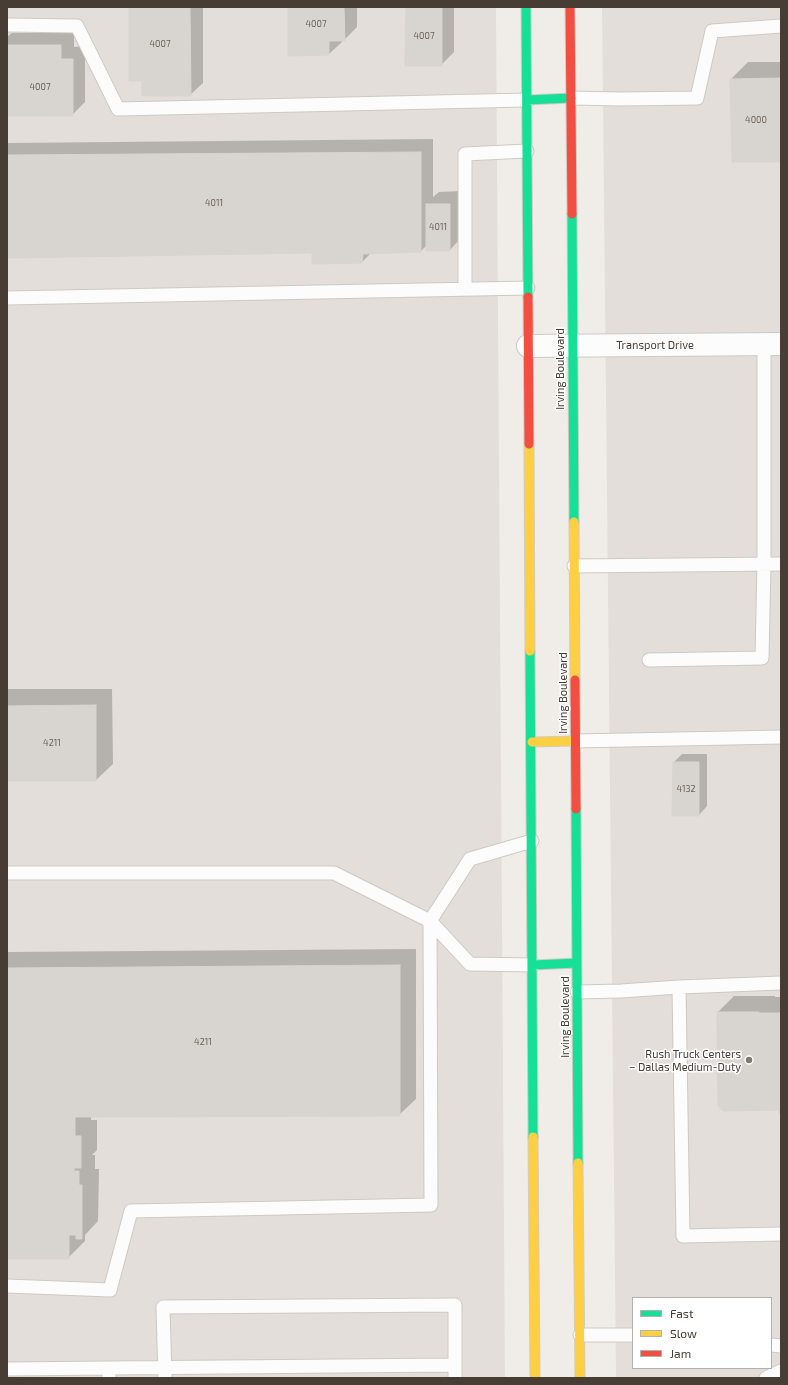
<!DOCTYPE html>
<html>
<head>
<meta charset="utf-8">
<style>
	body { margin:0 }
	#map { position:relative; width:788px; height:1385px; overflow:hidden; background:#f0ede8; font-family:"Exo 2",sans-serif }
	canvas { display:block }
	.frame { position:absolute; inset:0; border:8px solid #473d34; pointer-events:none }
	.legend { position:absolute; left:632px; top:1297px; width:140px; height:72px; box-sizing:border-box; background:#fff; border:1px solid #b5b1ae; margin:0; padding:5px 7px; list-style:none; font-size:12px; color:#473d34 }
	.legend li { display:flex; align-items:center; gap:8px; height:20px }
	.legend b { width:20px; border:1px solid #b5b1ae }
</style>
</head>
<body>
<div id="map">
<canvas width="788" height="1385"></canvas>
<div class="frame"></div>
<ul class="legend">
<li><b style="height:5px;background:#16e098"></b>Fast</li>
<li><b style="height:5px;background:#ffcf43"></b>Slow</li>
<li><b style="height:5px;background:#f24e42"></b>Jam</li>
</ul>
</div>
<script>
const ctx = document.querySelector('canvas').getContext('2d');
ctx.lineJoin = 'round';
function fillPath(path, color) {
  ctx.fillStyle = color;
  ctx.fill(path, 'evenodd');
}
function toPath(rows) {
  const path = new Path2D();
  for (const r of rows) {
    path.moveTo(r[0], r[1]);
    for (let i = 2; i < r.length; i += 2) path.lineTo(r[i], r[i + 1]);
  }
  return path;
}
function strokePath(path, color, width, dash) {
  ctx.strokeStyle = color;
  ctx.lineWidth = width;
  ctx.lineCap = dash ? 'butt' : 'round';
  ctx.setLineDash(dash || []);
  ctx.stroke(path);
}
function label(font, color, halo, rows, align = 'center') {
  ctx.font = font + ' "Exo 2",sans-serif';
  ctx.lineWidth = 3;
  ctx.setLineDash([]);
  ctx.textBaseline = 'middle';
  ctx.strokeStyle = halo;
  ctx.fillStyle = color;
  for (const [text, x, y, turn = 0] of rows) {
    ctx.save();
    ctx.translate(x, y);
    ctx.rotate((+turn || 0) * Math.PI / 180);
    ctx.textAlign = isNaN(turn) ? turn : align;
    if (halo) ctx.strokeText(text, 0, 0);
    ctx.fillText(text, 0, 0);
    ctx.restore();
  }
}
fillPath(toPath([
	[7,7,496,7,505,1378,7,1378],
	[602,7,781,7,781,1378,616,1378],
	[633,1298,771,1298,771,1368,633,1368]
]), '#e3ded9');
fillPath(toPath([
	[130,7,203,7,203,83,190,95,143,80],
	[289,7,357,7,357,27,344,40,342,40,342,42,329,54],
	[407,7,454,7,454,52,441,65],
	[12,33,74,33,74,47,85,46,85,102,72,115,7,115,7,37],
	[748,62,781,62,781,162,733,161,731,79],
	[433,139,433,197,439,192,462,191,462,237,450,250,427,245,421,251,372,252,362,262,313,252,7,257,7,143],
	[7,689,112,689,113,764,96,780,7,780],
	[682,754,707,754,707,806,699,815,674,762],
	[416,949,416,1099,399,1115,91,1116,91,1120,97,1120,97,1150,92,1155,95,1155,95,1169,99,1169,98,1221,85,1235,85,1241,68,1258,7,1258,7,952],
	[734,996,775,996,775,997,781,997,781,1112,718,1012]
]), '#0003');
const building = toPath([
	[129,7,190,7,191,96,142,96,142,81,129,81,129,7],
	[288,7,344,7,345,41,329,41,329,55,288,56,288,7],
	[406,7,442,7,442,66,405,66,406,7],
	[7,45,61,45,61,59,73,59,73,116,7,116,7,45],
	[781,78,781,162,732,162,730,79,781,78],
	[421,152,421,252,363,254,362,263,312,264,312,253,7,258,7,155,421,152],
	[426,204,450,204,450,251,426,251,426,204],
	[96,705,96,781,7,781,7,706,96,705],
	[673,762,699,762,699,816,672,816,673,762],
	[400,965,400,1116,75,1117,75,1136,81,1136,81,1168,74,1168,74,1171,79,1171,79,1185,82,1185,82,1239,76,1239,76,1235,69,1235,69,1259,7,1259,7,968,400,965],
	[717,1012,759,1012,759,1013,781,1013,781,1113,779,1113,779,1110,723,1111,718,1106,717,1012]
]);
fillPath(building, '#d8d4cf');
strokePath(building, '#d9d4ce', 1);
const lane = toPath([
	[7,25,77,26,118,109,527,100],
	[571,98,621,99,697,98,712,31,781,26],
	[465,289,465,154,527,151],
	[7,298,528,288],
	[574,566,781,564],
	[649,660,762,658,764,564,764,344],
	[575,741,781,737],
	[7,873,334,873,430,921,470,964,533,965],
	[679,987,683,1236,781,1234],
	[577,992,621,991,679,987,781,983],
	[7,1286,110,1290,131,1211,431,1205,430,921,470,859,532,841],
	[580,1335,633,1335],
	[771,1345,781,1346],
	[7,1369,109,1368],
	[109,1378,109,1368,455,1365],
	[165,1378,163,1307,455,1305,455,1378],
	[766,1378,781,1371]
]);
const street = toPath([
	[528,346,781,344]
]);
const fast = toPath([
	[526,7,528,297],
	[527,100,571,98],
	[572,214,574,522],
	[530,651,533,1137],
	[576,809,578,1163],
	[533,965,577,963]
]);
const slow = toPath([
	[529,444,530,651],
	[574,522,575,680],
	[532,742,575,741],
	[533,1137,535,1378],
	[578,1163,580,1378]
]);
const jam = toPath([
	[570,7,572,214],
	[528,297,529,444],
	[575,680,576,809]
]);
strokePath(lane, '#cdc9c4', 15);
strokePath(street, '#cdc9c4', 24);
strokePath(fast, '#d2cbc0', 11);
strokePath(slow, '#d2cbc0', 11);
strokePath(jam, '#d2cbc0', 11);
strokePath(lane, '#fdfcfc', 13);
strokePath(street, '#fdfcfc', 22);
strokePath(fast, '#16e098', 9);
strokePath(slow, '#ffcf43', 9);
strokePath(jam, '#f24e42', 9);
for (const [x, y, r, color] of [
	[749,1060,4,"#827b73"]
]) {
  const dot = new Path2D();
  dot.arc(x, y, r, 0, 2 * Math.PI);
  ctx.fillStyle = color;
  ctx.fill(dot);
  strokePath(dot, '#fff', 1.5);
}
label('9px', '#6d645c', null, [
	["4007",316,24],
	["4007",424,36],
	["4007",160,44],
	["4007",40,87],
	["4000",756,120],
	["4011",214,203],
	["4011",438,227],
	["4211",52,743],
	["4132",686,789],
	["4211",203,1042]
]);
label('11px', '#473d34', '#fff', [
	["Transport Drive",655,345],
	["Irving Boulevard",560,369,-90],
	["Irving Boulevard",563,693,-90],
	["Irving Boulevard",565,1017,-90]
]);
label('11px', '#473d34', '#fff', [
	["Rush Truck Centers",741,1054],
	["– Dallas Medium-Duty",741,1067]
], 'right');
</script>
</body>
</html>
